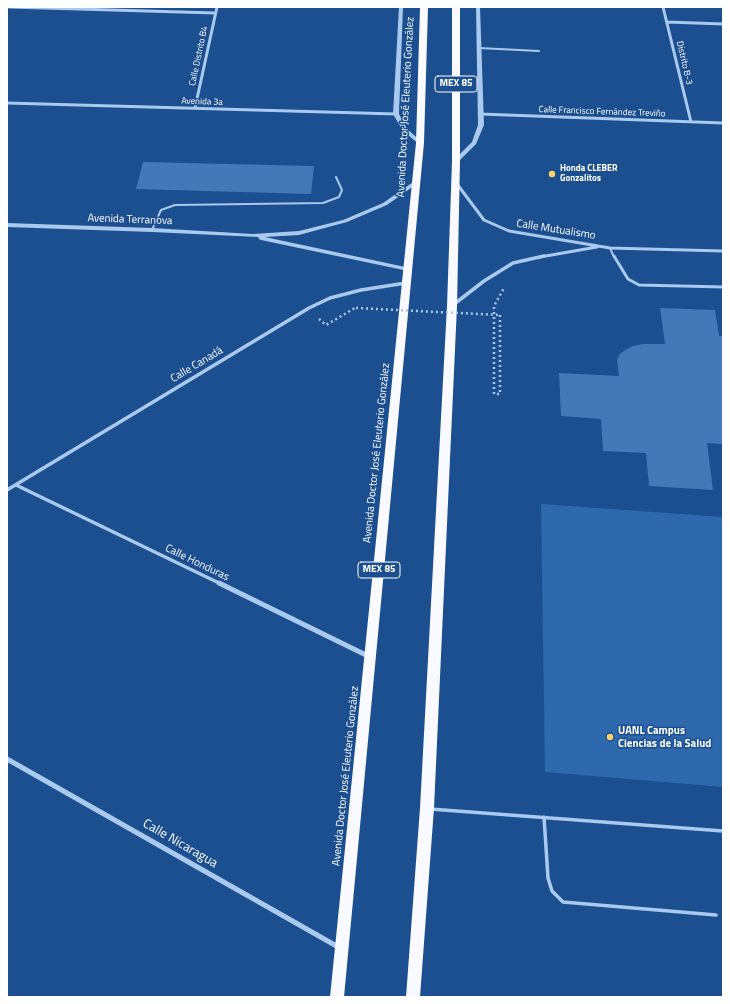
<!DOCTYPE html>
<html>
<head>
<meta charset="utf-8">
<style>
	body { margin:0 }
	#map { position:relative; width:730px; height:1004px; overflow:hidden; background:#1b4f8f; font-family:"Titillium Web",sans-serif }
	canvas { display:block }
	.frame { position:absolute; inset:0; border:8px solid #fff; pointer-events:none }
</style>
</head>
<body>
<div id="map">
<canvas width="730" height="1004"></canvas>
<div class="frame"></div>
</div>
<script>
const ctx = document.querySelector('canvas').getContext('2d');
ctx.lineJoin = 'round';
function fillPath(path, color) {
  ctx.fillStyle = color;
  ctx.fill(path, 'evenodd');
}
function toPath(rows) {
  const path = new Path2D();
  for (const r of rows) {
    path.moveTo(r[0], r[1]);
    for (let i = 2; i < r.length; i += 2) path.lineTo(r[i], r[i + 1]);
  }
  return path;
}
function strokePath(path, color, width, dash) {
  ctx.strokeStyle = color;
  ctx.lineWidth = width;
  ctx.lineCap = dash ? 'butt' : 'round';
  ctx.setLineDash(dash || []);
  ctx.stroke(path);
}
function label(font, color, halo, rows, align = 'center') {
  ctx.font = font + ' "Titillium Web",sans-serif';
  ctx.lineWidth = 3;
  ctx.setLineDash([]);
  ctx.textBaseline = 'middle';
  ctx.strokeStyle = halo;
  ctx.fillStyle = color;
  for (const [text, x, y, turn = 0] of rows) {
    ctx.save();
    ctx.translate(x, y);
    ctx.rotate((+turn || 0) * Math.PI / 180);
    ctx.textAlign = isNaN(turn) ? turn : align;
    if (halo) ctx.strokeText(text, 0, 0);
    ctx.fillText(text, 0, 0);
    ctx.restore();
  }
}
fillPath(toPath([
	[541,504,723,517,723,787,545,772]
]), '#2e69ad');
fillPath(toPath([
	[143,162,314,166,311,194,136,189],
	[660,308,715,310,719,336,723,336,723,443,721,444,707,443,713,490,649,486,646,453,603,451,601,419,561,416,559,373,619,376,617,360,620,354,625,350,633,346,643,344,665,344]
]), '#4478b7');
strokePath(toPath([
	[500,315,500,394,494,394,494,306,504,288],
	[319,319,326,325,355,308]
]), '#a9c9ee', 2.5, [2, 3]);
strokePath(toPath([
	[479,48,539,51],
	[152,230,161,210,175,205,323,203,339,197,342,190,336,177],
	[610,248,614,257]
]), '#a9c9ee', 2);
strokePath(toPath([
	[614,256,628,279,639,285,723,287]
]), '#a9c9ee', 3);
strokePath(toPath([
	[430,809,723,831],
	[544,817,548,878,552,891,563,902,716,915]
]), '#a9c9ee', 3.5);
strokePath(toPath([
	[9,7,215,13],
	[663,7,691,122],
	[667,22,723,24],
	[7,103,396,114],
	[195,108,217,7],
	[480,114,723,123],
	[457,184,484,220,509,231,610,248,723,251],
	[540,257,597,247]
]), '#a9c9ee', 3);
strokePath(toPath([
	[453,305,484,281,513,263,544,256],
	[16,485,221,584],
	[7,490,309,308,330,298,361,290,406,283]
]), '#a9c9ee', 3.5);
strokePath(toPath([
	[219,583,368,656],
	[7,759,340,948]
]), '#a9c9ee', 5);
fillPath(toPath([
	[399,7,403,7,399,114,407,129,422,142,422,144,420,145,403,131,393,114,399,7],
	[476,7,480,7,484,125,476,144,458,162,456,163,453,161,472,142,478,125,476,7],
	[416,180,419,182,418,183,387,205,347,222,299,235,265,237,410,268,411,269,408,271,261,240,259,239,258,237,152,232,7,227,7,223,152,228,253,234,299,231,343,220,383,203,416,180]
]), '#a9c9ee');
fillPath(toPath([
	[420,7,428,7,424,143,344,997,330,997,416,143,420,7],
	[452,7,460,7,460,161,457,306,434,808,420,997,406,997,420,808,447,306,452,161,452,7]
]), '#f8faff');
strokePath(toPath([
	[356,308,500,315]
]), '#a9c9ee', 2.5, [2, 3]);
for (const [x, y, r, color] of [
	[552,174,4,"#ffd166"],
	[610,737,4,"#ffd166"]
]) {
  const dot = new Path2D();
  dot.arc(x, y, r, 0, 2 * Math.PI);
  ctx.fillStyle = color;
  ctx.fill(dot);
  strokePath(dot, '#1b4f8f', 1.5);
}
label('9px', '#fff', '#1b4f8f', [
	["Calle Distrito B4",199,56,-78],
	["Distrito B-3",684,63,77],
	["Avenida 3a",202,102,2],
	["Calle Francisco Fernández Treviño",602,112,2]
]);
label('bold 9px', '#fff', '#1b4f8f', [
	["Honda CLEBER",560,169],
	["Gonzalitos",560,179]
], 'left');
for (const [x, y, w] of [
	[456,84,42],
	[379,570,42]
]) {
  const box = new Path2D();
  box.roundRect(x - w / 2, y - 8, w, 16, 3);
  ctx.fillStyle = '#1b4f8f';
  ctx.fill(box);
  strokePath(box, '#fff', 1);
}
label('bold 10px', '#fff', null, [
	["MEX 85",456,84],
	["MEX 85",379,570]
]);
label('11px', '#fff', '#1b4f8f', [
	["Avenida Doctor José Eleuterio González",406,107,-87],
	["Avenida Terranova",130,220,2],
	["Calle Mutualismo",556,230,9],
	["Calle Canadá",197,365,-31],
	["Avenida Doctor José Eleuterio González",377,453,-84],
	["Calle Honduras",197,563,26],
	["Avenida Doctor José Eleuterio González",346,776,-84]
]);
label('bold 11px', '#fff', '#1b4f8f', [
	["UANL Campus",618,731],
	["Ciencias de la Salud",618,744]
], 'left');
label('13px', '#fff', '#1b4f8f', [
	["Calle Nicaragua",180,844,30]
]);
</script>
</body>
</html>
